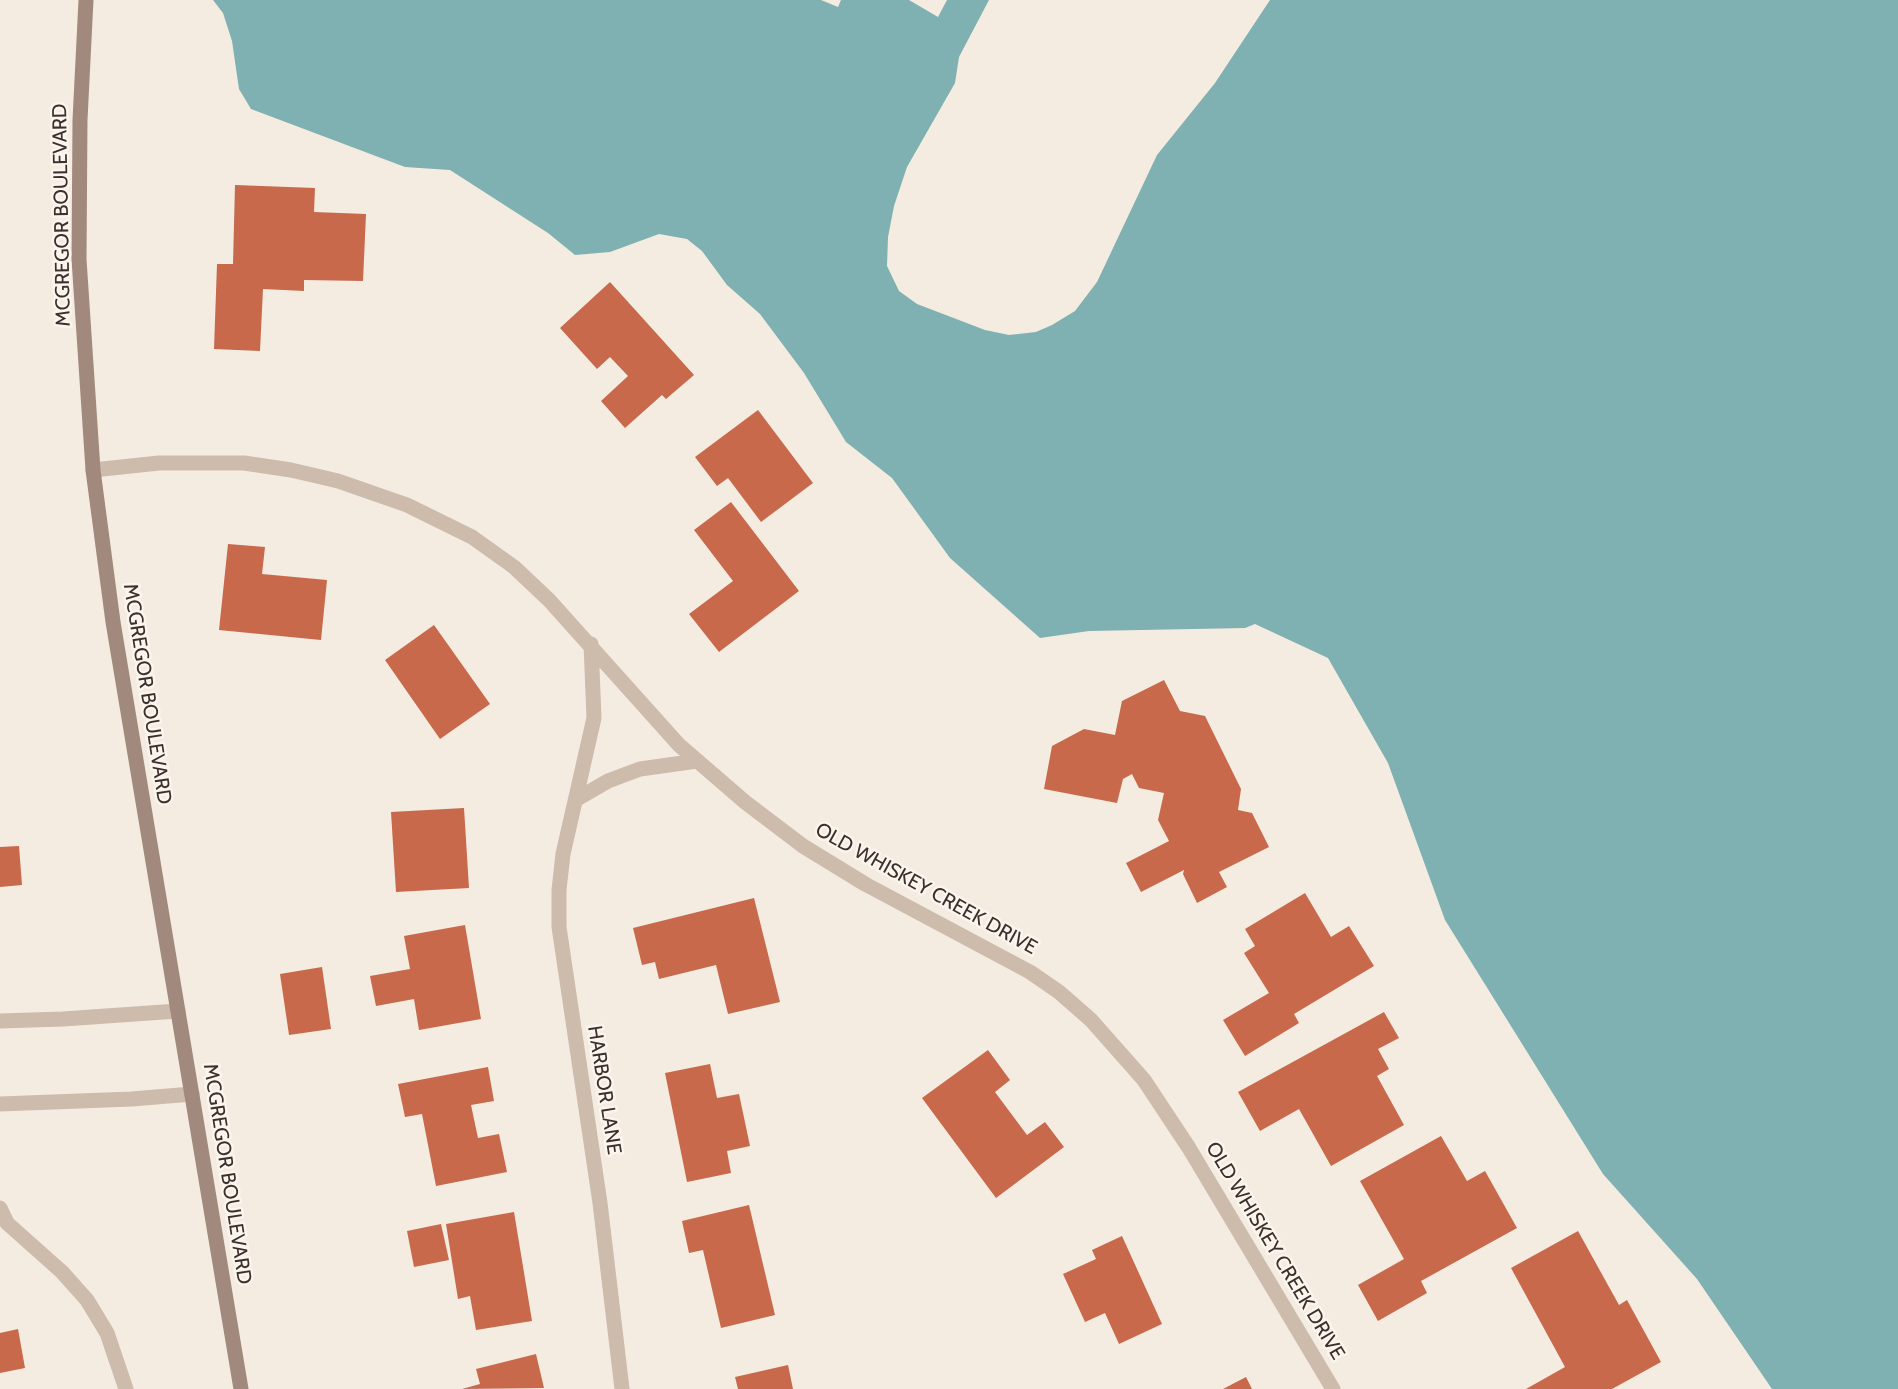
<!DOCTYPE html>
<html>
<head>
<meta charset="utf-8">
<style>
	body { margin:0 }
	canvas { display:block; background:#f4ebe1 }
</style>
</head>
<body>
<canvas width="1898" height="1389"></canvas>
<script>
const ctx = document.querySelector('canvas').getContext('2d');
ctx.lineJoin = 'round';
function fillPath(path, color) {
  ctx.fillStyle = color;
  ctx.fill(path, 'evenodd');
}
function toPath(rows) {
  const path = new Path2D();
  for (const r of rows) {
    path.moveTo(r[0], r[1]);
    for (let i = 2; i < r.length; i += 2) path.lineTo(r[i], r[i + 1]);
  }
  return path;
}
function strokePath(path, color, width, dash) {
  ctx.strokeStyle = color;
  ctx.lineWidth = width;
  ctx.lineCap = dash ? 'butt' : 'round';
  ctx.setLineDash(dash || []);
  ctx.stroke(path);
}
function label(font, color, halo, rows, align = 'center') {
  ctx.font = font + ' Cabin,sans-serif';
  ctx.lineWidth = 5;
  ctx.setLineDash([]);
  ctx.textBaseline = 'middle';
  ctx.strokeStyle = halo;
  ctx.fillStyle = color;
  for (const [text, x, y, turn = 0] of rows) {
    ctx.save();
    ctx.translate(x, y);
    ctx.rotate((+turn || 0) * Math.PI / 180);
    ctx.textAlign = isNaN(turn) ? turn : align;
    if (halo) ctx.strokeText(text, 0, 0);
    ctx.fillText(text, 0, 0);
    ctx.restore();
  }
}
fillPath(toPath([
	[213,0,821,0,838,7,841,0,909,0,938,17,947,0,989,0,959,57,955,83,907,167,894,206,888,237,887,266,899,291,917,304,985,330,1009,335,1036,332,1052,325,1075,311,1097,282,1157,155,1215,83,1270,0,1898,0,1898,1389,1772,1389,1697,1279,1603,1174,1445,920,1388,763,1328,658,1255,624,1245,628,1089,631,1040,638,950,558,892,478,846,442,804,373,760,314,727,285,702,251,687,239,659,234,610,252,575,255,548,233,450,170,405,167,251,109,239,89,232,41,223,13]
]), '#7fb0b2');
fillPath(toPath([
	[235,185,315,188,314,212,366,214,363,281,304,280,304,291,263,289,260,351,214,349,217,264,233,264],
	[610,282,694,375,666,399,662,395,625,428,601,401,628,376,610,357,597,369,560,328],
	[758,410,813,483,761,522,728,478,717,486,695,457],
	[731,502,799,591,719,652,689,614,733,581,694,530],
	[228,544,265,547,262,574,327,580,321,640,219,630],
	[434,625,490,704,440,739,385,660],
	[1164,680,1180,711,1205,716,1241,789,1238,810,1252,813,1269,847,1219,872,1227,887,1197,903,1183,874,1184,870,1141,892,1126,863,1169,841,1158,820,1164,793,1139,788,1132,774,1123,779,1117,803,1044,789,1052,746,1084,729,1115,735,1122,701],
	[464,808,469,888,396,892,391,812],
	[19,846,22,885,0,887,0,847],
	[1305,893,1331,937,1349,926,1374,966,1294,1014,1299,1023,1245,1056,1223,1020,1269,993,1244,953,1255,946,1245,929],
	[754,898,780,1002,728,1014,716,965,659,979,655,962,642,965,633,928],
	[465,925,481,1019,419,1030,414,999,376,1006,370,976,410,969,404,936],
	[322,967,331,1029,289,1035,280,974],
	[1384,1012,1399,1038,1378,1049,1389,1069,1377,1076,1404,1125,1331,1166,1299,1109,1260,1131,1238,1092],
	[988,1050,1010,1080,995,1092,1027,1135,1045,1122,1064,1147,996,1198,922,1098],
	[710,1064,717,1098,739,1094,750,1146,727,1151,731,1173,687,1182,665,1073],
	[488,1067,494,1101,471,1105,478,1138,499,1134,507,1172,436,1186,422,1114,405,1117,398,1084],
	[1441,1136,1467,1181,1485,1171,1517,1228,1421,1281,1427,1293,1378,1321,1358,1285,1404,1259,1360,1181],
	[749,1205,775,1315,721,1328,703,1250,689,1253,682,1221],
	[514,1212,532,1321,476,1330,470,1296,458,1299,446,1224],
	[441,1224,449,1260,414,1267,407,1231],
	[1578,1231,1619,1305,1627,1300,1661,1362,1612,1389,1526,1389,1565,1367,1511,1268],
	[1122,1236,1162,1324,1119,1344,1105,1313,1085,1322,1063,1274,1096,1259,1092,1250],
	[18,1329,25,1368,0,1373,0,1333],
	[536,1354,544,1388,462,1389,480,1384,476,1369],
	[788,1365,793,1389,738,1389,735,1377],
	[1246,1377,1252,1389,1223,1389]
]), '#c8694b');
strokePath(toPath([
	[93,470,159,463,244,463,291,470,338,481,407,505,472,537,514,567,549,600,679,745,745,802,803,846,865,884,1030,972,1059,992,1091,1020,1144,1080,1189,1148,1333,1389],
	[591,644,594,718,563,854,559,890,559,927,600,1203,622,1389],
	[577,799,608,781,640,769,697,761],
	[0,1208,7,1223,62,1272,87,1300,107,1333,126,1389]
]), '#cdbbac', 15);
strokePath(toPath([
	[0,1021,63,1019,178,1011],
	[0,1104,132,1099,192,1094]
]), '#cdbbac', 15);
strokePath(toPath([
	[86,0,80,120,79,259,93,470,113,622,241,1389]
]), '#a18a7d', 15);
label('20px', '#3b302b', '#fbf5ee', [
	["MCGREGOR BOULEVARD",62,215,-91],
	["MCGREGOR BOULEVARD",147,694,81],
	["OLD WHISKEY CREEK DRIVE",926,889,29],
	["HARBOR LANE",604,1090,81],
	["MCGREGOR BOULEVARD",227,1174,81],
	["OLD WHISKEY CREEK DRIVE",1275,1251,59]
]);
</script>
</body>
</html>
